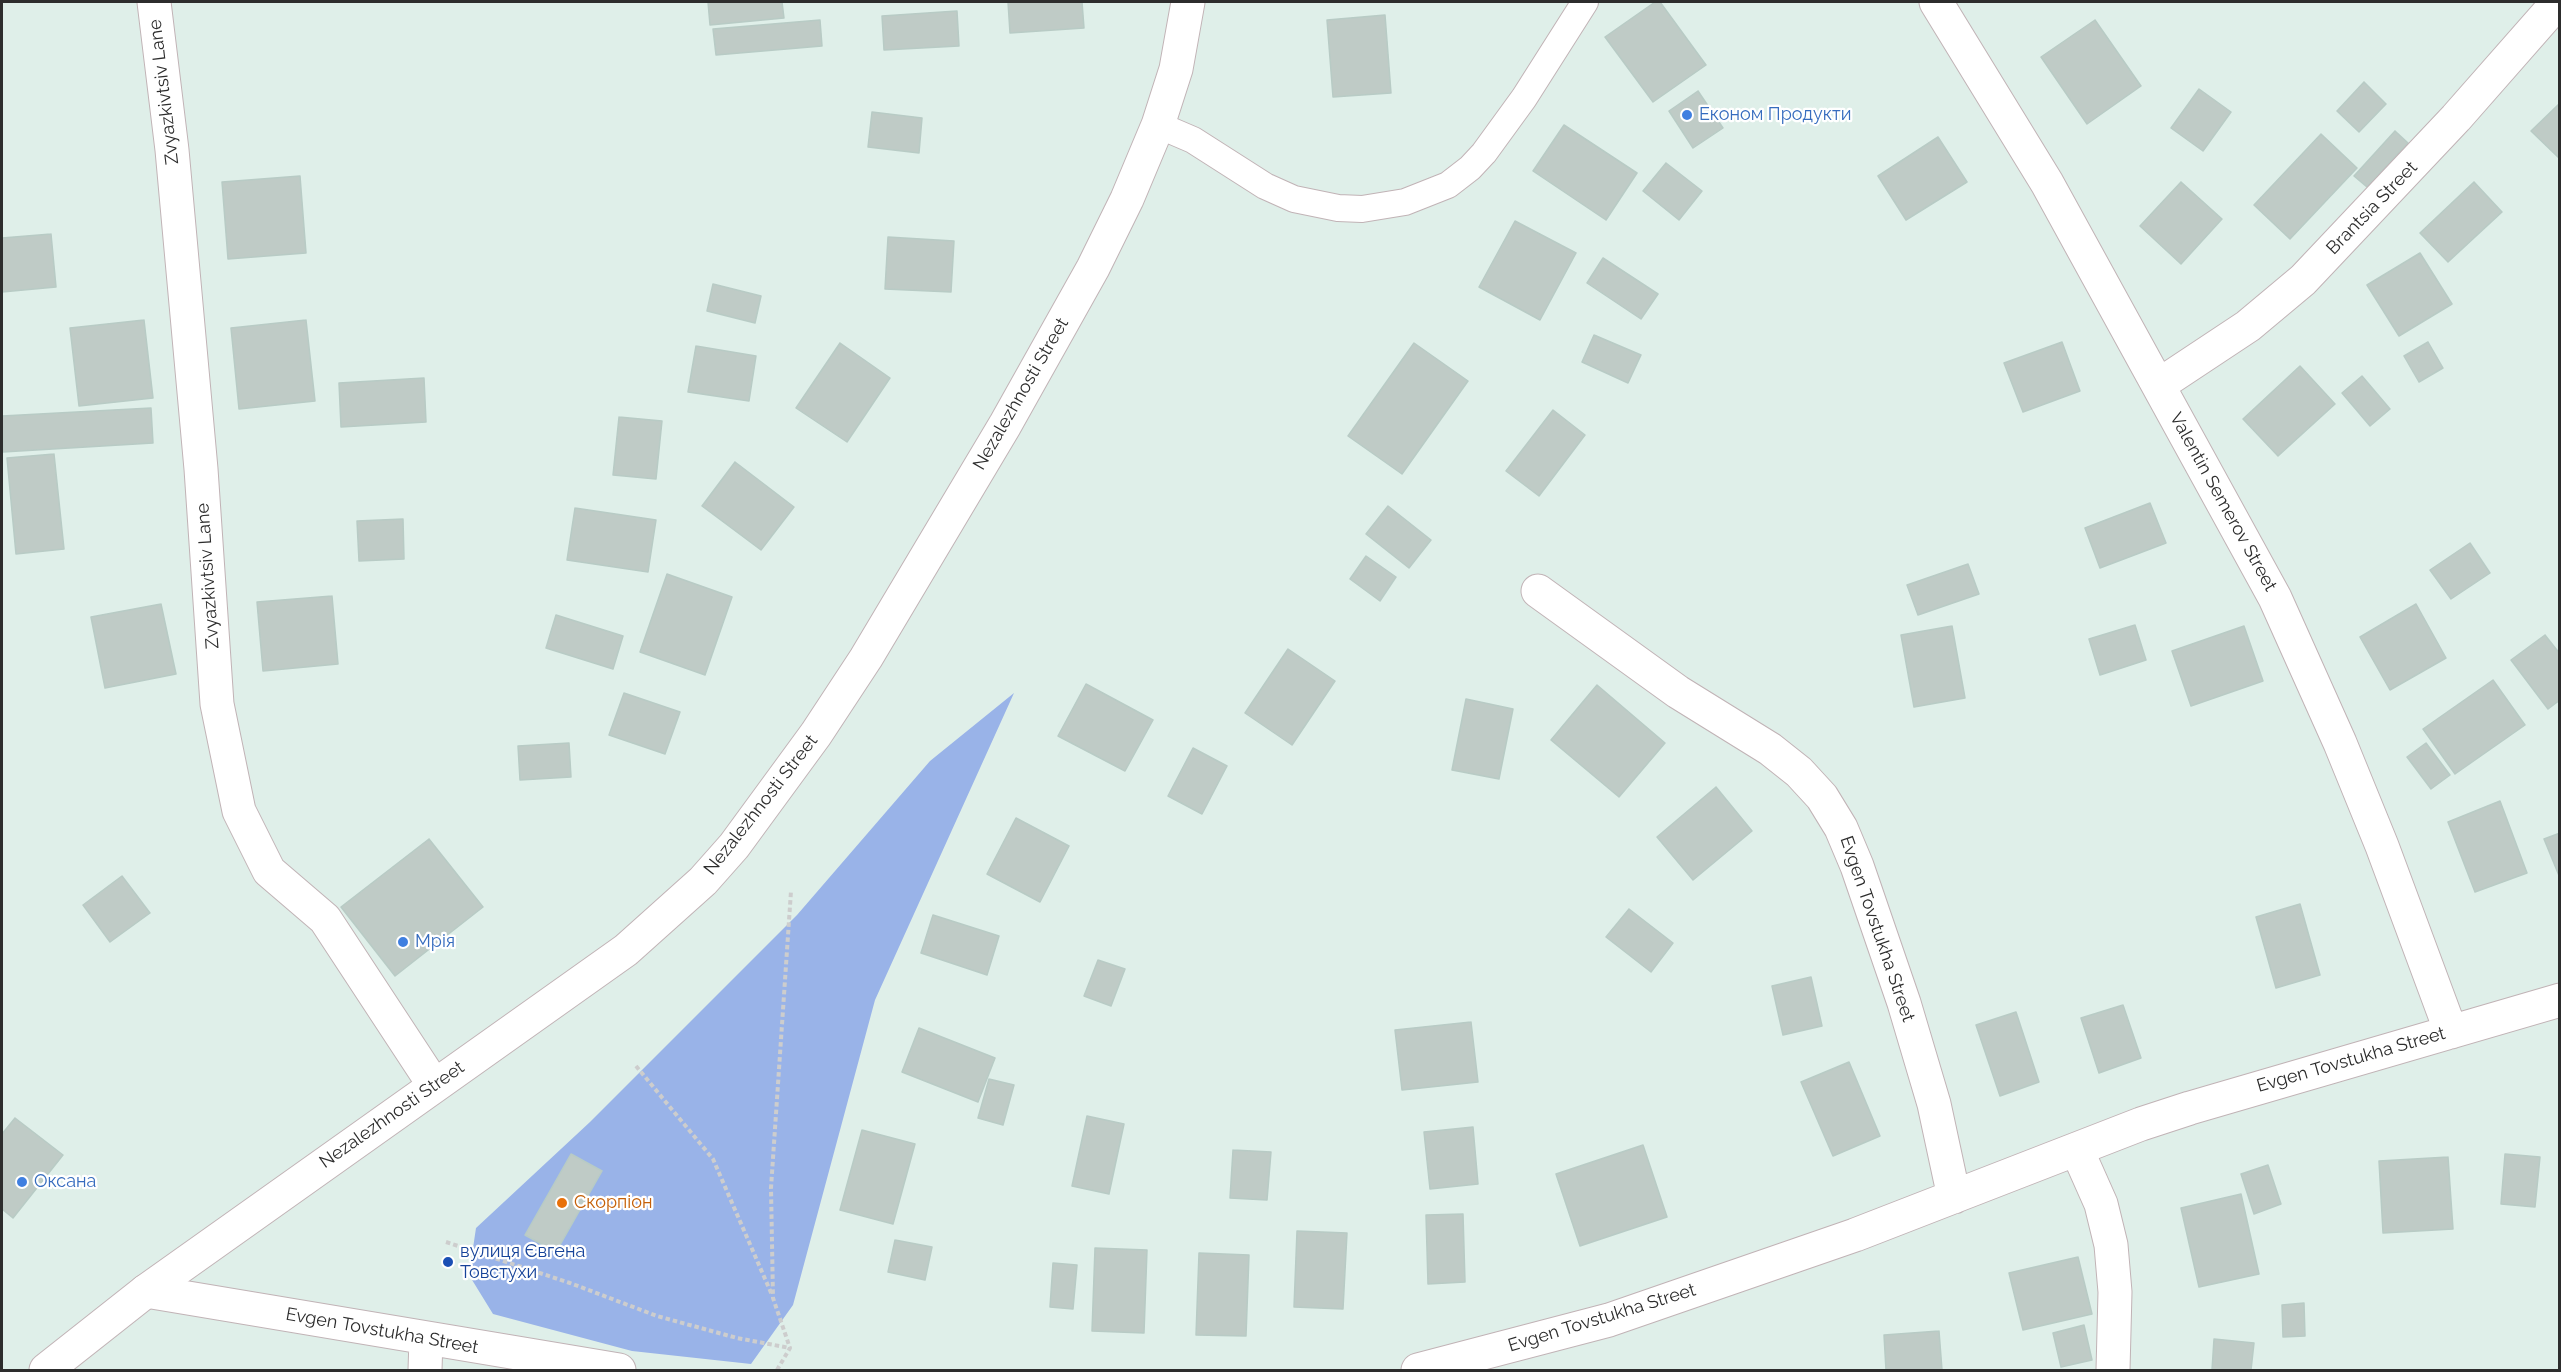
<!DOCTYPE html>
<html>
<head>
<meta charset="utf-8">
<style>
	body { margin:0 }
	#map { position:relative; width:2561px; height:1372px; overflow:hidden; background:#dfefe9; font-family:Raleway,sans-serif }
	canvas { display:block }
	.frame { position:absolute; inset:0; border:3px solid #2d2d2d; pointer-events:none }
</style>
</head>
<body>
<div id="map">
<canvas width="2561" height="1372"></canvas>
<div class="frame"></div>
</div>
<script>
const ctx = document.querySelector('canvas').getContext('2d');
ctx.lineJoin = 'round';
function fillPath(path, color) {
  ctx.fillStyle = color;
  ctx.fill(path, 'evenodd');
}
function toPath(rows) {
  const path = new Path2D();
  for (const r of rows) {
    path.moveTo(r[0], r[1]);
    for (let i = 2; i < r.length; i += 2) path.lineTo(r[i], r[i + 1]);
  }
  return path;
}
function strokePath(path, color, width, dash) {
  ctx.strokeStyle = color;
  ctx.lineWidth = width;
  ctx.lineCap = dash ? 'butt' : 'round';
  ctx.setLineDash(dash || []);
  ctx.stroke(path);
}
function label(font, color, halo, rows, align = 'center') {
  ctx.font = font + ' Raleway,sans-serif';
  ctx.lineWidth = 4.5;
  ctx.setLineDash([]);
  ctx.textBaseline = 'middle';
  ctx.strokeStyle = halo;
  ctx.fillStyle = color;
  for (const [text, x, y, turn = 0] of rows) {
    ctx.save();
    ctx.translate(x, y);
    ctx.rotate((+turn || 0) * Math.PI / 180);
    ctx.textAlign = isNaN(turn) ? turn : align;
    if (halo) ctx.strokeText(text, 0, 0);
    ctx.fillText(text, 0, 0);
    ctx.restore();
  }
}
fillPath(toPath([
	[1014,693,875,1000,793,1305,751,1364,632,1351,493,1314,469,1275,476,1228,590,1122,797,915,930,761]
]), '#99b3e8');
const building = toPath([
	[708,2,782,2,784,18,710,25,708,2],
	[1008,2,1082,2,1084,28,1010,33,1008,2],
	[1655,2,1660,2,1706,65,1653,102,1605,37,1655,2],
	[957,11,959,46,884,50,882,16,957,11],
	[1385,15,1391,93,1333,97,1327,20,1385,15],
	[820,20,822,46,716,55,713,29,820,20],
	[2095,20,2141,86,2087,124,2041,57,2095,20],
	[2364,82,2386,104,2359,132,2337,111,2364,82],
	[2199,89,2231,112,2203,151,2171,128,2199,89],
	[1698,91,1723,128,1693,148,1669,111,1698,91],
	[2560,103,2560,159,2531,131,2560,103],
	[872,112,922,118,919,153,868,147,872,112],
	[1564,125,1637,173,1606,220,1533,171,1564,125],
	[2395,131,2408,143,2367,187,2354,176,2395,131],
	[2321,134,2357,168,2290,239,2254,205,2321,134],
	[1938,137,1967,182,1906,220,1878,176,1938,137],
	[1666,163,1702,191,1679,220,1643,191,1666,163],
	[300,176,306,253,228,259,222,182,300,176],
	[2181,182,2222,219,2181,264,2140,226,2181,182],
	[2474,182,2502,212,2448,262,2420,233,2474,182],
	[1515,221,1576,253,1540,320,1479,287,1515,221],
	[51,234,56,287,2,292,2,238,51,234],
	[888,237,954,241,951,292,885,289,888,237],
	[2420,253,2452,304,2399,336,2367,285,2420,253],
	[1603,258,1658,294,1641,319,1587,283,1603,258],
	[713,284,761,296,755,323,707,311,713,284],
	[144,320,153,398,79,406,70,328,144,320],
	[306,320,315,401,239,409,231,328,306,320],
	[1594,335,1641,355,1628,383,1582,362,1594,335],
	[2062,342,2080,391,2023,412,2004,363,2062,342],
	[2428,342,2443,368,2419,382,2404,356,2428,342],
	[840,343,890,378,847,442,796,408,840,343],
	[1414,343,1468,381,1402,474,1348,436,1414,343],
	[696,346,756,356,749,401,688,392,696,346],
	[2300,366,2335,404,2278,456,2243,419,2300,366],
	[2362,376,2390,409,2370,426,2342,393,2362,376],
	[424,378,426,422,341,427,339,383,424,378],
	[151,408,153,443,3,452,2,416,151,408],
	[1553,410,1585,435,1539,496,1506,471,1553,410],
	[619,417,662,421,656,479,613,475,619,417],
	[54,454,64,549,16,554,7,458,54,454],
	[735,462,794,507,761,550,702,506,735,462],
	[2150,503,2166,543,2100,568,2085,528,2150,503],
	[1388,506,1431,540,1409,568,1366,534,1388,506],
	[575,508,656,520,648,572,567,560,575,508],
	[403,519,404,559,359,561,357,521,403,519],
	[2470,543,2490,573,2451,599,2430,570,2470,543],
	[1366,556,1396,577,1380,601,1350,579,1366,556],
	[1968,564,1979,594,1918,615,1907,585,1968,564],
	[667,574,732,597,705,675,640,652,667,574],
	[332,596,338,664,263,671,257,602,332,596],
	[161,604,176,674,105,688,91,617,161,604],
	[2416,604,2446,658,2390,690,2360,637,2416,604],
	[556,615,623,636,613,669,546,648,556,615],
	[2135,625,2146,660,2100,675,2089,639,2135,625],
	[1952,626,1965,698,1914,707,1901,635,1952,626],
	[2244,626,2263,681,2191,706,2172,651,2244,626],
	[2545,635,2560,654,2560,700,2548,709,2511,660,2545,635],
	[1288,649,1335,681,1292,745,1245,713,1288,649],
	[2493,680,2525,725,2455,774,2423,729,2493,680],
	[1086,684,1153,720,1125,771,1058,736,1086,684],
	[1597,685,1665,743,1619,797,1551,740,1597,685],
	[624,693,680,712,665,754,609,735,624,693],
	[1466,699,1513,709,1499,779,1452,770,1466,699],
	[569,743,571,777,520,780,518,746,569,743],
	[2426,743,2450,775,2431,789,2407,757,2426,743],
	[1193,748,1227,766,1202,814,1168,796,1193,748],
	[1716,787,1752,831,1693,880,1657,837,1716,787],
	[2500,801,2527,873,2475,892,2448,822,2500,801],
	[1016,818,1069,846,1040,902,987,874,1016,818],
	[2560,833,2560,878,2544,839,2560,833],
	[429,839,483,907,395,976,341,907,429,839],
	[122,876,150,913,110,942,83,905,122,876],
	[2300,904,2320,975,2276,988,2256,917,2300,904],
	[1629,909,1673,943,1651,972,1606,937,1629,909],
	[933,915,999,936,987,975,921,953,933,915],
	[1098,960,1125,969,1111,1006,1084,996,1098,960],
	[1811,977,1822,1026,1783,1035,1772,986,1811,977],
	[2123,1005,2141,1058,2099,1073,2081,1018,2123,1005],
	[2016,1012,2039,1082,2000,1096,1976,1025,2016,1012],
	[1471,1022,1478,1082,1402,1090,1395,1030,1471,1022],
	[919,1028,995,1058,978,1102,902,1072,919,1028],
	[1849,1062,1880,1136,1833,1156,1801,1082,1849,1062],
	[989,1079,1014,1085,1003,1125,978,1118,989,1079],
	[1087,1116,1124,1124,1109,1194,1072,1186,1087,1116],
	[15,1118,63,1155,13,1218,2,1209,2,1134,15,1118],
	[1473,1127,1478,1184,1430,1189,1424,1132,1473,1127],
	[862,1130,915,1144,893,1224,840,1210,862,1130],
	[1643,1145,1667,1217,1580,1246,1556,1174,1643,1145],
	[1233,1150,1271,1152,1267,1200,1230,1198,1233,1150],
	[571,1154,602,1171,556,1252,525,1235,571,1154],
	[2505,1154,2540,1157,2535,1207,2501,1204,2505,1154],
	[2448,1157,2453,1229,2383,1233,2379,1161,2448,1157],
	[2268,1165,2281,1204,2254,1214,2241,1174,2268,1165],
	[2241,1194,2259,1274,2199,1287,2181,1208,2241,1194],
	[1463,1214,1465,1282,1428,1284,1426,1215,1463,1214],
	[1297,1231,1347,1233,1343,1309,1294,1307,1297,1231],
	[895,1240,932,1247,925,1280,888,1272,895,1240],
	[1095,1248,1147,1250,1144,1333,1092,1331,1095,1248],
	[1199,1253,1249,1255,1246,1336,1196,1335,1199,1253],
	[2078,1257,2092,1314,2023,1330,2009,1273,2078,1257],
	[1053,1263,1077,1265,1073,1309,1050,1307,1053,1263],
	[2304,1303,2305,1336,2283,1337,2282,1305,2304,1303],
	[2084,1325,2092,1360,2061,1367,2053,1333,2084,1325],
	[1939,1331,1942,1370,1886,1370,1884,1335,1939,1331],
	[2214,1339,2254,1343,2251,1370,2212,1370,2214,1339]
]);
fillPath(building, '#bfcbc6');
strokePath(building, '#b8cbc5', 1.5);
const service = toPath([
	[1158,125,1193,140,1265,186,1294,199,1338,208,1362,209,1405,202,1448,185,1470,168,1484,153,1524,98,1585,2]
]);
const minor = toPath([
	[154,2,172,150,201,469,217,704,239,811,269,871,325,919,434,1085],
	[1936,2,2047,183,2275,598,2340,743,2382,846,2451,1032],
	[2159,385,2248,326,2303,280,2456,118,2558,2],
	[1538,591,1678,692,1770,749,1799,772,1822,797,1841,828,1857,866,1904,1003,1934,1104,1954,1197],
	[2077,1150,2101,1204,2111,1245,2115,1292,2113,1370],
	[146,1291,619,1370],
	[425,1370,426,1339],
	[1418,1370,1609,1320,1855,1235,2141,1124,2190,1108,2560,1000]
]);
const secondary = toPath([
	[46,1370,146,1291,626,950,703,881,734,846,816,734,866,658,1005,425,1093,268,1127,199,1158,125,1176,69,1188,2]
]);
strokePath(service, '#c1b3b6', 28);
strokePath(minor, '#c1b3b6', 35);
strokePath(secondary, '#c1b3b6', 35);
strokePath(toPath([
	[636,1066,713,1159,772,1295],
	[446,1242,570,1283,657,1316,737,1338,790,1348],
	[777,1370,790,1348,773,1298,771,1188,791,891]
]), '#cdcdcd', 4, [4.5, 3]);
strokePath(service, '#fff', 26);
strokePath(minor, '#fff', 33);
strokePath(secondary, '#fff', 33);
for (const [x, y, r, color] of [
	[1687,115,6,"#3f7fe0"],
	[403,942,6,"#3f7fe0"],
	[22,1182,6,"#3f7fe0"],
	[562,1203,6,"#e8710a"],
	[448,1262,6,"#1a4fb4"]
]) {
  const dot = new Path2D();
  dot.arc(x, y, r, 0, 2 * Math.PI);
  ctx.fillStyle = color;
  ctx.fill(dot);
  strokePath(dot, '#fff', 2);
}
label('18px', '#2d2d2d', '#fff', [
	["Zvyazkivtsiv Lane",164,92,-97],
	["Brantsia Street",2372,208,-46],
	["Nezalezhnosti Street",1021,394,-60],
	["Valentin Semerov Street",2223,502,61],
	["Zvyazkivtsiv Lane",208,576,-94],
	["Nezalezhnosti Street",761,805,-52],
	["Evgen Tovstukha Street",1877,929,71],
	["Evgen Tovstukha Street",2351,1060,-16],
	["Nezalezhnosti Street",392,1115,-35],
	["Evgen Tovstukha Street",1602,1318,-17],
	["Evgen Tovstukha Street",382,1331,10]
]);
label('18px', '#366cbe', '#fff', [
	["Економ Продукти",1699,115],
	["Мрія",415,942],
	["Оксана",34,1182]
], 'left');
label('18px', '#c56008', '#fff', [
	["Скорпіон",574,1203]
], 'left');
label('18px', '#164399', '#fff', [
	["вулиця Євгена",460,1252],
	["Товстухи",460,1273]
], 'left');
</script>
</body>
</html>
